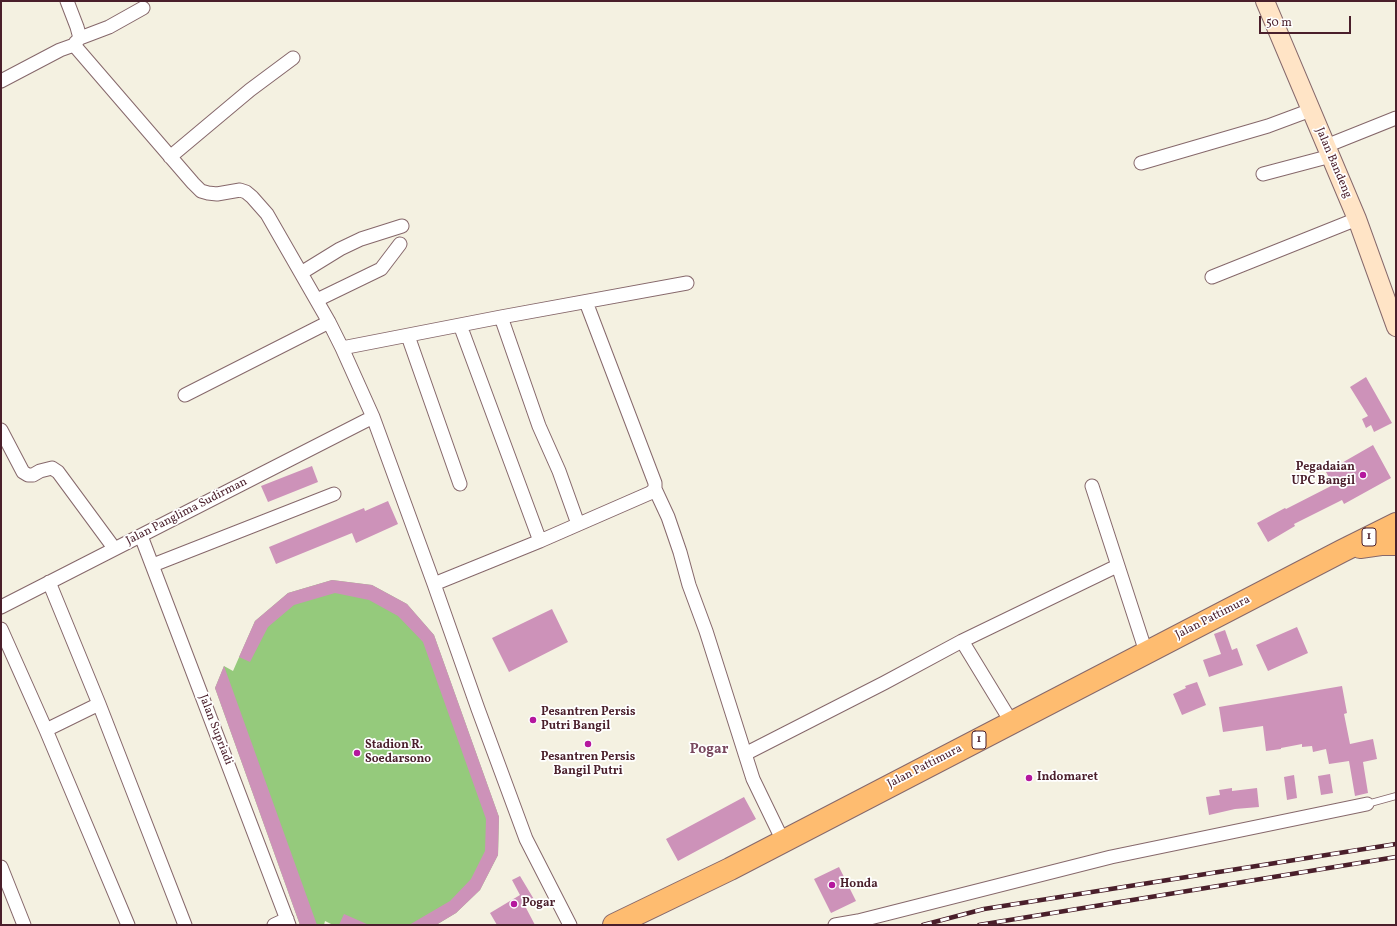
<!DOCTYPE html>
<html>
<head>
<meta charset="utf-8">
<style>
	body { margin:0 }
	#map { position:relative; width:1397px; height:926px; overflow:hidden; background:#f4f1e1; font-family:Vollkorn,serif }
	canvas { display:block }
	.frame { position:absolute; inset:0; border:2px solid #4a1f2b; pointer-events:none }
	.scale { position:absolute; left:1259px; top:16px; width:92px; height:18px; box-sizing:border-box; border:2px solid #4a1f2b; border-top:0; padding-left:5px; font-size:12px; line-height:14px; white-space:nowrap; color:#4a1f2b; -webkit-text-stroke:3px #fff; paint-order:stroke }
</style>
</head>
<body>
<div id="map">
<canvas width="1397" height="926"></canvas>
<div class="frame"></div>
<div class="scale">50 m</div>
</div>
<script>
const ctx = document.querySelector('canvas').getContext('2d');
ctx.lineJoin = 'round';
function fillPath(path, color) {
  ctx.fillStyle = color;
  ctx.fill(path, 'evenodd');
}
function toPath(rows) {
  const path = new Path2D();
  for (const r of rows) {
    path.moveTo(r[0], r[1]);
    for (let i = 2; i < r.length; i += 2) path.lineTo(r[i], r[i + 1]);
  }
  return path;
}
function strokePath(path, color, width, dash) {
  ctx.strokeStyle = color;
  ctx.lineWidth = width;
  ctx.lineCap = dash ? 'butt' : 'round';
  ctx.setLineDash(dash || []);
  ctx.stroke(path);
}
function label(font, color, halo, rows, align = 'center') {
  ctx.font = font + ' Vollkorn,serif';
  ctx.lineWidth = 3.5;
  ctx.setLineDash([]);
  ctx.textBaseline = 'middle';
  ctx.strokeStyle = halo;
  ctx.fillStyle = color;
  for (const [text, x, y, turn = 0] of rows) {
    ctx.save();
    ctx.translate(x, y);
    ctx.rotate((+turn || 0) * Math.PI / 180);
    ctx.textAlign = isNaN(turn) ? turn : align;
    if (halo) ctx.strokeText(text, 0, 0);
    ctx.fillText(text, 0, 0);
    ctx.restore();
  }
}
fillPath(toPath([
	[332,580,372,585,407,604,434,635,499,817,498,855,480,890,456,913,436,925,333,925,325,921,324,925,300,925,215,688,224,666,233,671,255,621,288,593]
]), '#95ca7c');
fillPath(toPath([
	[1366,377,1392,423,1374,432,1371,425,1366,428,1362,419,1368,416,1350,387],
	[1373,445,1391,478,1344,504,1342,500,1294,524,1295,526,1268,542,1257,523,1285,508,1286,509,1333,485,1326,472],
	[312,466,318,482,268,502,261,486],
	[388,501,398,524,356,543,352,533,276,564,269,547,364,508,365,511],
	[332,580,372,585,407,604,434,635,499,817,498,855,480,890,456,913,436,925,409,925,450,901,471,879,485,851,486,819,423,642,398,616,369,600,335,593,294,605,268,627,250,662,239,657,255,621,288,593],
	[552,609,568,642,509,672,492,638],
	[1297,627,1308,653,1268,671,1256,645],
	[1225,630,1232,650,1237,648,1243,665,1209,677,1203,660,1221,654,1214,634],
	[224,666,233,691,317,925,300,925,215,688],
	[1197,682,1206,705,1182,715,1173,694,1186,688,1185,686],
	[1342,686,1347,713,1344,714,1350,744,1373,739,1377,759,1363,762,1368,793,1355,796,1349,761,1329,764,1326,749,1313,752,1312,746,1302,747,1302,744,1281,748,1281,749,1266,751,1263,726,1223,732,1219,707],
	[1330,774,1333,793,1321,795,1318,776],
	[1294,775,1297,798,1287,800,1284,777],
	[1232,788,1232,791,1257,788,1259,807,1235,809,1209,815,1206,797,1220,795,1219,790],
	[744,797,756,819,678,861,666,839],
	[839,867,856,901,831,913,814,879],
	[520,876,535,901,525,906,535,925,497,925,490,913,520,895,512,880],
	[344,914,369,925,339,925]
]), '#cd92b9');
const lane = toPath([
	[1367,804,1396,796]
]);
const street = toPath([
	[67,1,77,27,80,38,75,43],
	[80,38,109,27,143,8],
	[1,81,60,50,74,45,193,183,201,191,208,193,217,194,240,190,246,192,252,197,267,214,329,322,342,348,373,417,434,584,478,709,526,839,570,925],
	[1326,146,1396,118],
	[170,157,250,90,293,58],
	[1141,163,1268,126,1311,110],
	[1263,174,1331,156],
	[301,273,340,249,361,239,402,226],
	[1212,277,1357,219],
	[317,300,381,269,400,244],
	[586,302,655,483,655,489,668,517,680,552,689,585,706,631,753,779,783,841],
	[501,317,539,426,559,471,578,524],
	[460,325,540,541],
	[408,336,460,484],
	[342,348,501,317,687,283],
	[185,395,329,322],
	[1,430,23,472,28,475,33,475,40,471,52,468,58,472,114,548],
	[1092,486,1146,652],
	[141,536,289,925],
	[153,565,334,494],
	[49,582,99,704,185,925],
	[434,584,540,541,650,493,655,489],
	[1,607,373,417],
	[1,629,46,730,128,925],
	[962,641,1012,723],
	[46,730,99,704],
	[745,754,884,683,962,641,1117,566],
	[1,867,24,925],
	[274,925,287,919],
	[835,925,858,921,1111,857,1367,804]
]);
const secondary = toPath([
	[1265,1,1357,219,1396,327]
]);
const highway = toPath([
	[1360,547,1381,544,1396,544],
	[614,925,730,869,1342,551,1396,524]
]);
strokePath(lane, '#86686b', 8);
strokePath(street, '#86686b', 15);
strokePath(secondary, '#86686b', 20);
strokePath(highway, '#86686b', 24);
strokePath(lane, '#fff', 6);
strokePath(street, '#fff', 13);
strokePath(secondary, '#ffe4c6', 18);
strokePath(highway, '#febc70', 22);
const rail = toPath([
	[923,925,984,909,1396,844],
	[979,925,1396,857]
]);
strokePath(rail, '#4a1f2b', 4.5);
strokePath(rail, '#fff', 3, [9]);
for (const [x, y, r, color] of [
	[1363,475,4,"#b5179e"],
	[533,720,4,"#b5179e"],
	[588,744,4,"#b5179e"],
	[357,753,4,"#b5179e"],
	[1029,778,4,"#b5179e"],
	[832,885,4,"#b5179e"],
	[514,904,4,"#b5179e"]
]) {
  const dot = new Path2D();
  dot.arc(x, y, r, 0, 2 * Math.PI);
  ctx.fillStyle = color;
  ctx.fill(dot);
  strokePath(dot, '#fff', 1.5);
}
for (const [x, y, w] of [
	[1369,537,14],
	[979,740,14]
]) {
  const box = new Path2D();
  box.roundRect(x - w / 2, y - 9, w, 18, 3);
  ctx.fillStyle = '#fff';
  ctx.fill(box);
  strokePath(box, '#4a1f2b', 1);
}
label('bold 11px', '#4a1f2b', null, [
	["1",1369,537],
	["1",979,740]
]);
label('12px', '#4a1f2b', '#fff', [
	["Jalan Bandeng",1333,163,67],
	["Jalan Panglima Sudirman",187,512,-27],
	["Jalan Pattimura",1213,618,-27],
	["Jalan Supriadi",215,730,69],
	["Jalan Pattimura",925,767,-27]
]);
label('bold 12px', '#4a1f2b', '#fff', [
	["Pegadaian",1355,468,"right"],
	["UPC Bangil",1355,482,"right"],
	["Pesantren Persis",541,713],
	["Putri Bangil",541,727],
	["Stadion R.",365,746],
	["Soedarsono",365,760],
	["Pesantren Persis",588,758,"center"],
	["Bangil Putri",588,772,"center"],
	["Indomaret",1037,778],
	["Honda",840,885],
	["Pogar",522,904]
], 'left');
label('bold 14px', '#78475d', '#fff', [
	["Pogar",709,750]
]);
</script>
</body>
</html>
